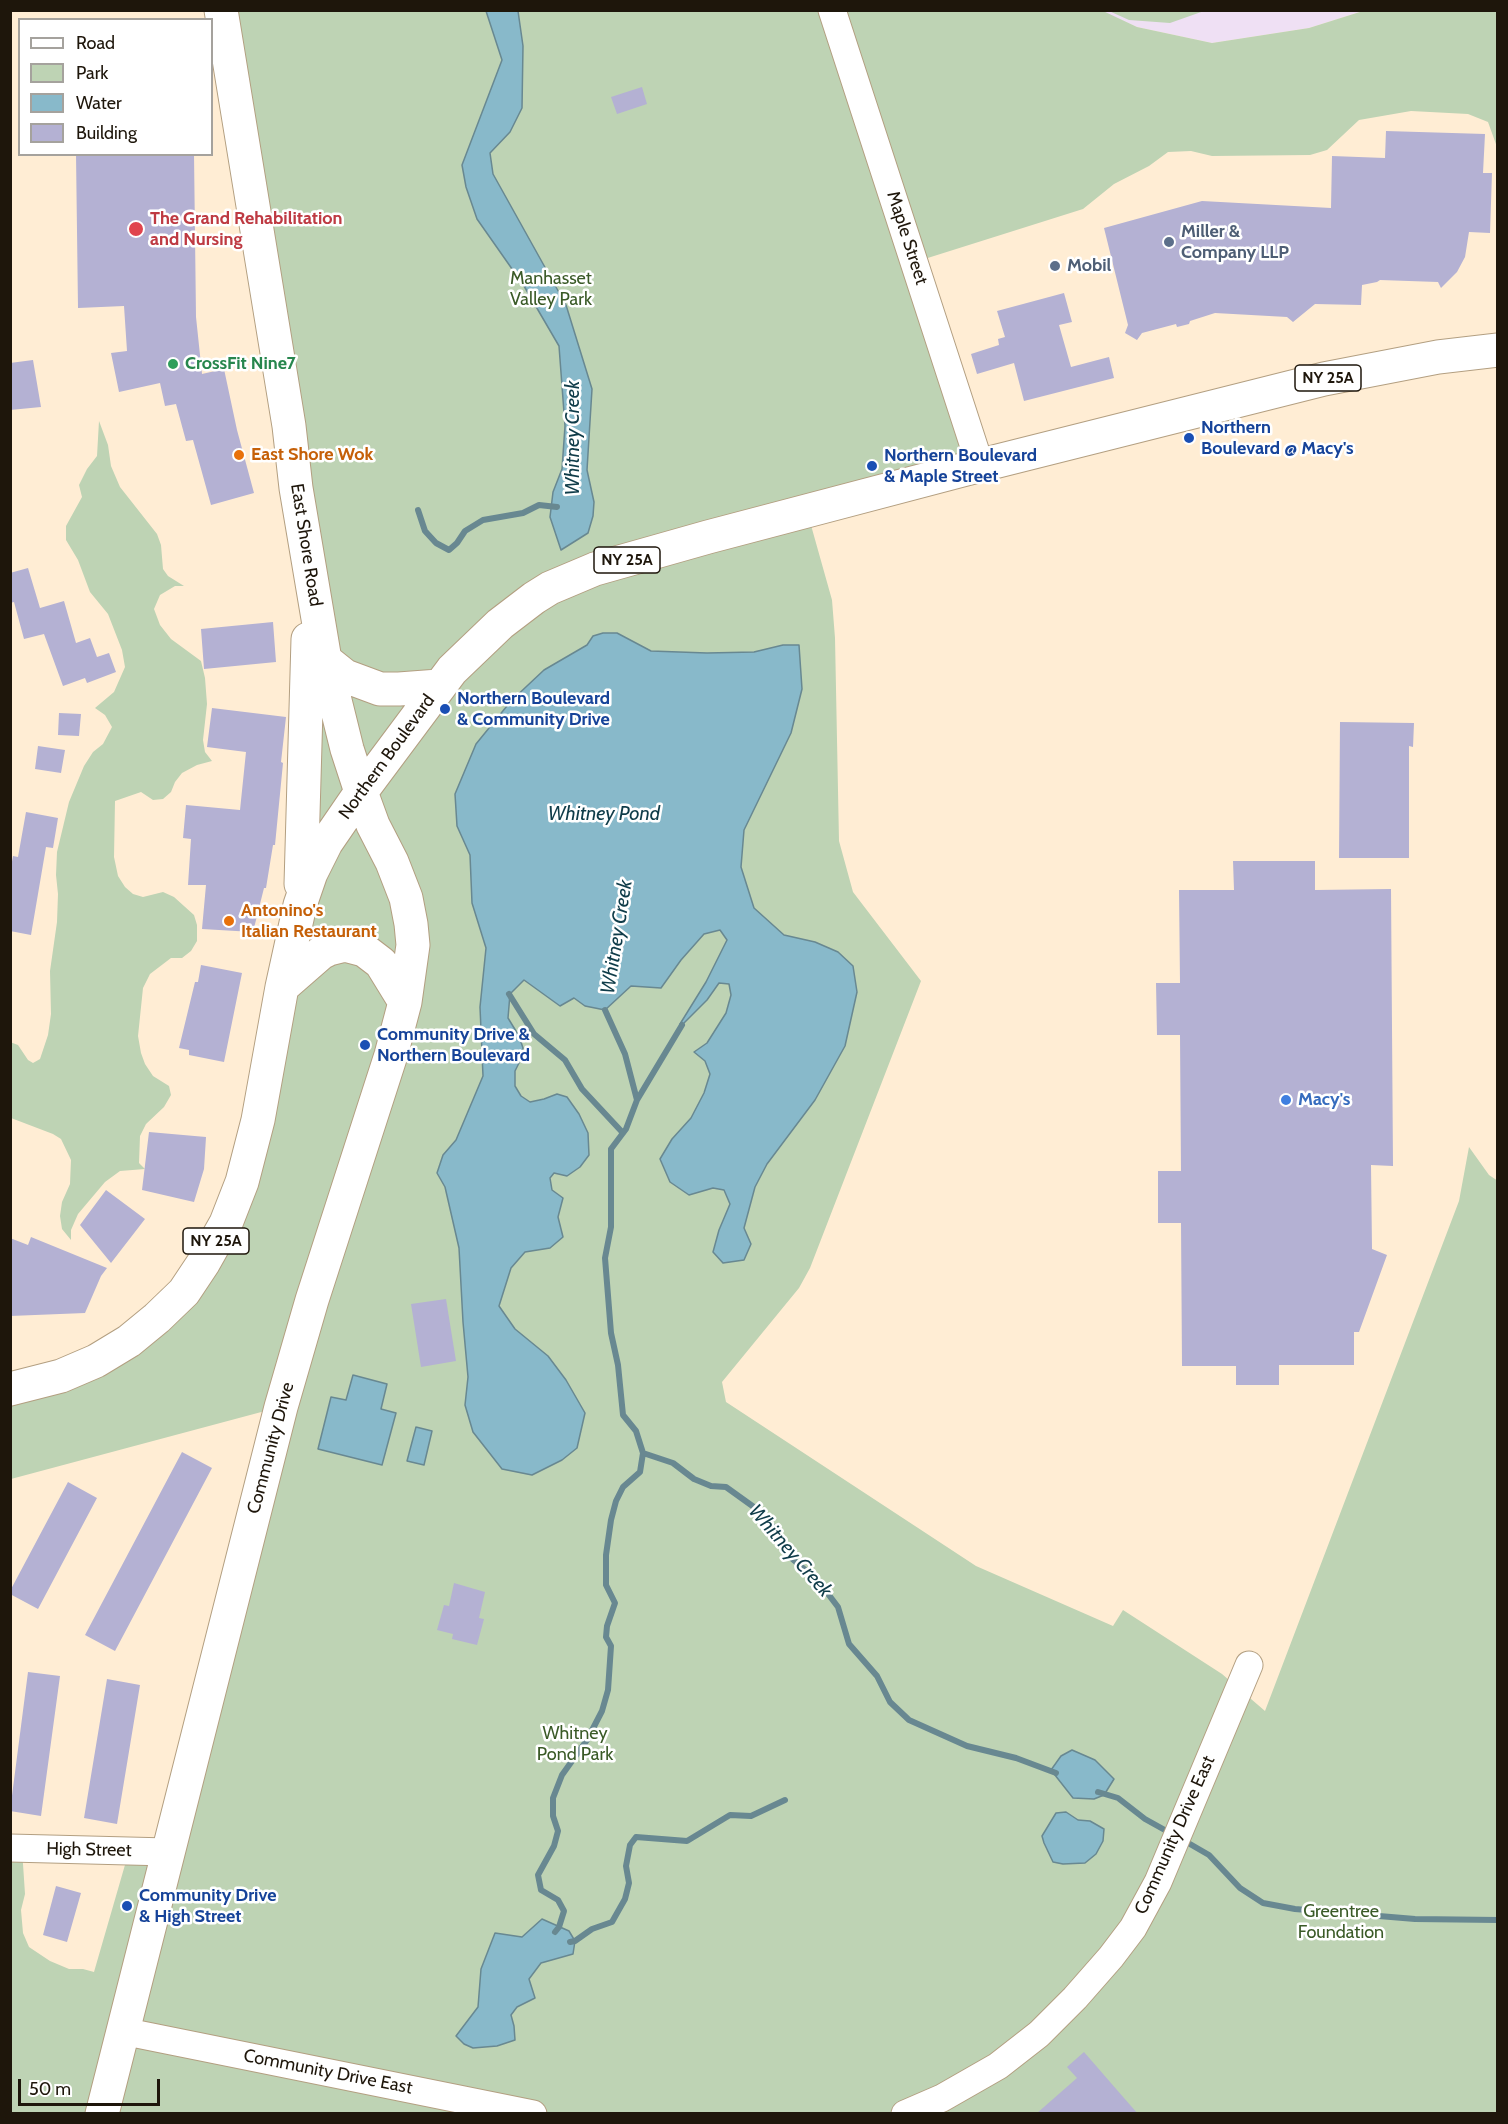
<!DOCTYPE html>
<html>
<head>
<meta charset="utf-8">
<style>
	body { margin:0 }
	#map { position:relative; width:1508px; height:2124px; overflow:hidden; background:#ffedd4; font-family:Cabin,sans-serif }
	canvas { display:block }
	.frame { position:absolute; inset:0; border:12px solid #1e160b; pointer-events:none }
	.legend { position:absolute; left:18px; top:18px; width:195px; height:138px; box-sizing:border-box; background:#fff; border:2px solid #a5a29d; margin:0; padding:8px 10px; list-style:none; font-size:18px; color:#1e160b }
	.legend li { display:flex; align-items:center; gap:12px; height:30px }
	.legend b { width:30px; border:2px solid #a5a29d }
	.scale { position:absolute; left:18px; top:2079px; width:142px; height:27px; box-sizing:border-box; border:3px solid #1e160b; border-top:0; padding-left:8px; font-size:18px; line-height:21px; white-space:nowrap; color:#1e160b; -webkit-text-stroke:4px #fff; paint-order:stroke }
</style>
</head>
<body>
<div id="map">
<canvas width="1508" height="2124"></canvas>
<div class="frame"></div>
<ul class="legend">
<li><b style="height:8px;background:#fff"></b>Road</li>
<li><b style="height:16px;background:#bed3b4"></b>Park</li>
<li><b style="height:16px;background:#88b9ca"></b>Water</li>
<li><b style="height:16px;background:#b4b1d3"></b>Building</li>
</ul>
<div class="scale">50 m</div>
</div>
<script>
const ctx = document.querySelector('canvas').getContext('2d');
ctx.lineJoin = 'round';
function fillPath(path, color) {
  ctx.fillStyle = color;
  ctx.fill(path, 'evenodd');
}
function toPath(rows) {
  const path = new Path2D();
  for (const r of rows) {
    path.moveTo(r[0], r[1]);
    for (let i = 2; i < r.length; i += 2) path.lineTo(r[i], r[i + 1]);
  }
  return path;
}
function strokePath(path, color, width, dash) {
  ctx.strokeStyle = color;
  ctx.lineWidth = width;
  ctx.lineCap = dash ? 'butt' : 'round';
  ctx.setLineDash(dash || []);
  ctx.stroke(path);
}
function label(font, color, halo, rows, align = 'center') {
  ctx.font = font + ' Cabin,sans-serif';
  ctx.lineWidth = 5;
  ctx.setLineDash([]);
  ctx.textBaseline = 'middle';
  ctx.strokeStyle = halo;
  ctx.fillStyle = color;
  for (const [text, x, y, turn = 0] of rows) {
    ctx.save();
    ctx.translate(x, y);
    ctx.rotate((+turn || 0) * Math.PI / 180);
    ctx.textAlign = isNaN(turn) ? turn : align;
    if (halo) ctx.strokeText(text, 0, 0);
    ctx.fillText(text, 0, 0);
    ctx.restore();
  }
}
fillPath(toPath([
	[1101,11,1363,11,1309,28,1212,43,1137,27]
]), '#efe0f4');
fillPath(toPath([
	[1101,10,1137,27,1212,43,1309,28,1363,11,1497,11,1497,147,1488,122,1468,114,1411,111,1359,120,1327,150,1310,155,1212,156,1191,151,1168,152,1149,166,1114,184,1083,209,915,262,980,465,807,511,832,600,835,638,839,841,853,892,921,981,810,1268,799,1288,722,1382,726,1402,976,1566,1113,1626,1123,1610,1222,1674,1265,1711,1459,1201,1469,1147,1489,1175,1498,1181,1497,2113,11,2113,11,1848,22,1849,25,1894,21,1910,23,1933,29,1947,50,1961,69,1969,83,1969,94,1972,129,1851,167,1852,280,1407,11,1479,11,1389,61,1376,204,1262,282,987,311,571,221,11],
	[1109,11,1204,11,1170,23,1129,20],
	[99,421,108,445,111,466,120,487,157,534,161,545,163,569,168,576,184,586,175,586,160,595,154,609,160,625,171,639,201,661,205,678,207,704,203,740,205,752,212,761,197,765,182,773,175,782,171,792,163,799,153,800,141,792,115,801,114,857,118,876,125,887,133,894,143,897,163,892,174,897,194,915,197,925,197,941,191,951,182,958,171,958,150,974,143,988,138,1036,141,1053,145,1064,153,1076,169,1086,171,1095,164,1107,146,1124,140,1136,139,1163,145,1169,120,1171,105,1182,78,1214,71,1230,71,1240,62,1229,60,1216,62,1202,70,1184,71,1160,61,1139,53,1134,11,1118,10,1042,18,1045,28,1060,33,1063,40,1059,48,1035,51,1014,50,971,57,922,58,894,56,875,57,852,69,802,84,766,93,752,103,744,112,727,105,715,95,708,114,692,125,667,122,650,108,614,90,592,78,560,66,540,66,526,82,497,79,485,87,469,97,456]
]), '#bed3b4');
const water = toPath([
	[486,11,518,11,523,46,522,108,510,132,490,153,493,174,566,305,592,389,587,470,594,502,593,516,588,533,561,550,550,517,553,492,562,469,565,426,559,346,524,286,477,219,466,187,462,165,502,60,486,11],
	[603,633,617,633,651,651,707,653,754,652,783,645,799,645,802,689,791,733,744,830,741,867,754,908,784,935,815,942,838,952,853,966,857,992,845,1046,815,1100,767,1164,755,1187,744,1228,751,1244,744,1260,723,1263,713,1252,719,1230,730,1204,724,1190,713,1188,689,1195,670,1182,660,1159,672,1139,691,1118,704,1093,710,1074,705,1061,694,1052,707,1043,726,1013,731,995,729,984,719,983,707,1000,682,1025,680,1024,706,982,727,940,720,930,704,934,681,960,661,988,631,986,605,1010,585,1006,574,998,560,1006,524,980,510,994,508,1018,519,1036,523,1048,521,1059,515,1071,515,1086,521,1096,530,1102,544,1099,557,1094,567,1097,579,1114,588,1133,589,1155,580,1167,567,1176,554,1173,550,1178,552,1190,563,1198,558,1217,563,1237,550,1248,525,1252,511,1268,499,1306,515,1329,548,1356,566,1380,585,1413,577,1448,562,1460,532,1475,502,1469,473,1432,465,1405,468,1377,463,1322,459,1248,445,1187,437,1173,443,1155,456,1140,483,1076,480,1007,486,948,472,903,470,855,457,826,455,794,476,744,511,701,544,670,587,645,593,636,603,633],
	[353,1375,387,1384,381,1409,396,1413,382,1465,318,1449,331,1397,346,1400,353,1375],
	[416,1427,432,1431,424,1465,407,1461,416,1427],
	[1072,1750,1095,1760,1114,1779,1104,1795,1094,1799,1073,1798,1051,1770,1061,1756,1072,1750],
	[1066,1812,1078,1820,1090,1821,1104,1829,1103,1841,1096,1854,1085,1863,1063,1864,1053,1862,1044,1843,1042,1836,1056,1813,1066,1812],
	[542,1919,569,1931,575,1941,573,1954,541,1963,529,1979,535,1998,517,2007,511,2015,514,2026,515,2040,497,2046,473,2048,464,2044,456,2036,478,2007,481,1969,495,1933,522,1937,542,1919]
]);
fillPath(water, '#88b9ca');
strokePath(water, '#688891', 1.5);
strokePath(toPath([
	[418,510,425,531,436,543,449,550,457,543,465,531,483,520,523,513,539,505,557,507],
	[509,994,534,1034,565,1060,582,1089,623,1133],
	[637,1100,682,1025],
	[643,1453,673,1463,694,1479,711,1486,726,1487,758,1510,777,1531,789,1556,819,1582,838,1607,849,1644,877,1676,890,1702,909,1720,967,1746,1016,1758,1056,1773],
	[1098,1792,1118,1798,1145,1819,1172,1834],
	[1183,1840,1209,1855,1240,1888,1263,1903,1295,1909,1415,1919,1498,1920],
	[555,1932,559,1927,564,1911,558,1900,541,1890,538,1875,554,1846,558,1831,553,1816,553,1798,562,1775,587,1740,602,1711,608,1690,611,1646,606,1637,607,1626,615,1603,606,1585,606,1555,611,1520,616,1501,623,1487,640,1472,643,1453,636,1431,623,1415,618,1365,611,1333,605,1258,611,1227,611,1149,626,1129,637,1100,625,1054,605,1010],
	[570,1942,575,1941,592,1929,612,1922,625,1899,629,1883,626,1866,630,1845,636,1837,687,1841,730,1815,751,1816,785,1800]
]), '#688891', 6);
fillPath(toPath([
	[642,87,647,104,617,114,611,97],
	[1386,131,1485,134,1483,173,1492,173,1490,233,1469,232,1465,257,1457,272,1441,288,1438,282,1380,280,1377,282,1362,285,1361,305,1315,304,1293,322,1287,317,1215,313,1190,321,1189,324,1177,327,1176,324,1142,333,1137,340,1125,333,1128,325,1104,228,1202,201,1331,208,1332,156,1385,158],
	[76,154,194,154,196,317,202,374,224,369,237,430,254,493,211,505,193,440,186,441,176,404,165,406,160,383,119,392,111,353,127,351,124,306,78,308],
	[1064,293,1072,322,1059,325,1071,367,1109,357,1114,378,1024,401,1014,363,977,374,971,354,999,345,998,339,1005,337,997,311],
	[33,360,41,407,10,410,10,363],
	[28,568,40,608,64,601,76,643,90,638,97,657,109,653,116,672,87,683,85,678,63,686,44,634,24,639,14,602,10,603,10,573],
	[273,622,276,662,204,669,201,629],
	[212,708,286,717,281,762,283,763,275,845,273,845,266,888,264,888,253,932,202,929,206,885,188,885,191,839,183,838,186,805,240,810,246,752,207,747],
	[59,713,81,714,79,736,58,735],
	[1340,722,1414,723,1413,747,1409,746,1409,858,1339,858],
	[38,746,65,750,61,773,35,769],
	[26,812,58,818,53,848,46,847,31,935,10,931,10,873,13,856,18,857],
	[1233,861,1315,861,1315,890,1391,889,1393,1166,1371,1165,1372,1249,1387,1255,1359,1332,1354,1332,1354,1365,1279,1365,1279,1385,1236,1385,1236,1366,1182,1366,1181,1223,1158,1223,1158,1171,1181,1171,1180,1035,1157,1035,1156,983,1180,983,1179,890,1234,890],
	[201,965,242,973,224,1062,189,1055,189,1050,179,1048,195,982,198,982],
	[149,1132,206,1137,204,1169,194,1202,142,1190],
	[106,1190,145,1219,111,1263,80,1225],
	[31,1237,107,1268,101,1276,85,1313,10,1316,10,1238,28,1245],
	[446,1299,456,1361,421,1367,411,1304],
	[182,1452,212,1468,115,1651,85,1635],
	[68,1482,97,1498,38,1609,10,1594,10,1591],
	[454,1583,485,1592,479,1618,484,1619,477,1645,452,1639,453,1634,437,1630,444,1605,449,1606],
	[28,1672,60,1676,41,1816,10,1811],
	[107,1679,140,1685,117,1824,84,1818],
	[56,1886,81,1893,67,1942,43,1935],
	[1084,2052,1117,2090,1138,2114,1036,2114,1077,2078,1067,2067]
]), '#b4b1d3');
const minor = toPath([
	[832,10,980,465],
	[10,1848,168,1852],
	[122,2031,533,2114],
	[905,2114,942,2098,998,2066,1039,2034,1075,1998,1111,1957,1133,1928,1158,1882,1249,1665]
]);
const major = toPath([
	[325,660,345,676,380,689,399,689,439,686],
	[301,884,308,639],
	[282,987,321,953,329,949,345,945,364,950,381,963,405,1002],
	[10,1389,61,1376,96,1361,129,1341,157,1318,184,1292,204,1262,226,1223,242,1182,258,1120,282,987,300,905,311,873,326,843,361,792,452,670,500,624,534,598,550,588,595,569,708,537,966,469,1324,379,1438,357,1498,350],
	[102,2114,281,1407,312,1300,391,1055,405,1002,413,945,411,924,406,898,392,862,373,825,361,792,347,749,325,660,296,488,289,426,221,10]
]);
strokePath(minor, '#b39f81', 29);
strokePath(major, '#b39f81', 35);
strokePath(minor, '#fff', 27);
strokePath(major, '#fff', 33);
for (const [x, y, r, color] of [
	[136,229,8,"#e0444e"],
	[1169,242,6,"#5c6f8a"],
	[1055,266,6,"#5c6f8a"],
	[173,364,6,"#2e9e5b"],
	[1189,438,6,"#1a4fb4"],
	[239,455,6,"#e8710a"],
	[872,466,6,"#1a4fb4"],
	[445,709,6,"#1a4fb4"],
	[229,921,6,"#e8710a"],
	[365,1045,6,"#1a4fb4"],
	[1286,1100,6,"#3f7fe0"],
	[127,1906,6,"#1a4fb4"]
]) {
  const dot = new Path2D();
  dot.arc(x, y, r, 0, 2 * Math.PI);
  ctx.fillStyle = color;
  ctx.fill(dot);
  strokePath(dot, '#fff', 2);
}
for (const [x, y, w] of [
	[1328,378,66],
	[627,560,66],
	[216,1241,66]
]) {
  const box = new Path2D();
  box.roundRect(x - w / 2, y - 13, w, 26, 4.5);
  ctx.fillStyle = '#fff';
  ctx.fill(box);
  strokePath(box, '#1e160b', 1.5);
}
label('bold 16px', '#1e160b', null, [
	["NY 25A",1328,378],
	["NY 25A",627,560],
	["NY 25A",216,1241]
]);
label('bold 18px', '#be3a42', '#fff', [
	["The Grand Rehabilitation",150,219],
	["and Nursing",150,240]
], 'left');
label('bold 18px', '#4e5e75', '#fff', [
	["Miller &",1181,232],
	["Company LLP",1181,253],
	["Mobil",1067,266]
], 'left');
label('18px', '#1e160b', '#fff', [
	["Maple Street",907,238,72],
	["East Shore Road",306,545,81],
	["Northern Boulevard",387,757,-54],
	["Community Drive",271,1448,-75],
	["Community Drive East",1175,1835,-66],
	["High Street",89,1850,1],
	["Community Drive East",328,2072,11]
]);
label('18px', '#3a5a27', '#fff', [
	["Manhasset",551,279],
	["Valley Park",551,300],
	["Whitney",575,1734],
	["Pond Park",575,1755],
	["Greentree",1341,1912],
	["Foundation",1341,1933]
]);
label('bold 18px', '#27864d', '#fff', [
	["CrossFit Nine7",185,364]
], 'left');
label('bold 18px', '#164399', '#fff', [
	["Northern",1201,428],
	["Boulevard @ Macy's",1201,449],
	["Northern Boulevard",884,456],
	["& Maple Street",884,477],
	["Northern Boulevard",457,699],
	["& Community Drive",457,720],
	["Community Drive &",377,1035],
	["Northern Boulevard",377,1056],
	["Community Drive",139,1896],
	["& High Street",139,1917]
], 'left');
label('bold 18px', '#c56008', '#fff', [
	["East Shore Wok",251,455],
	["Antonino's",241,911],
	["Italian Restaurant",241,932]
], 'left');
label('bold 18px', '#366cbe', '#fff', [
	["Macy's",1298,1100]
], 'left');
label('italic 20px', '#0f3c49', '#fff', [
	["Whitney Creek",573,438,-90],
	["Whitney Pond",604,814],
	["Whitney Creek",617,937,-81],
	["Whitney Creek",790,1551,49]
]);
</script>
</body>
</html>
